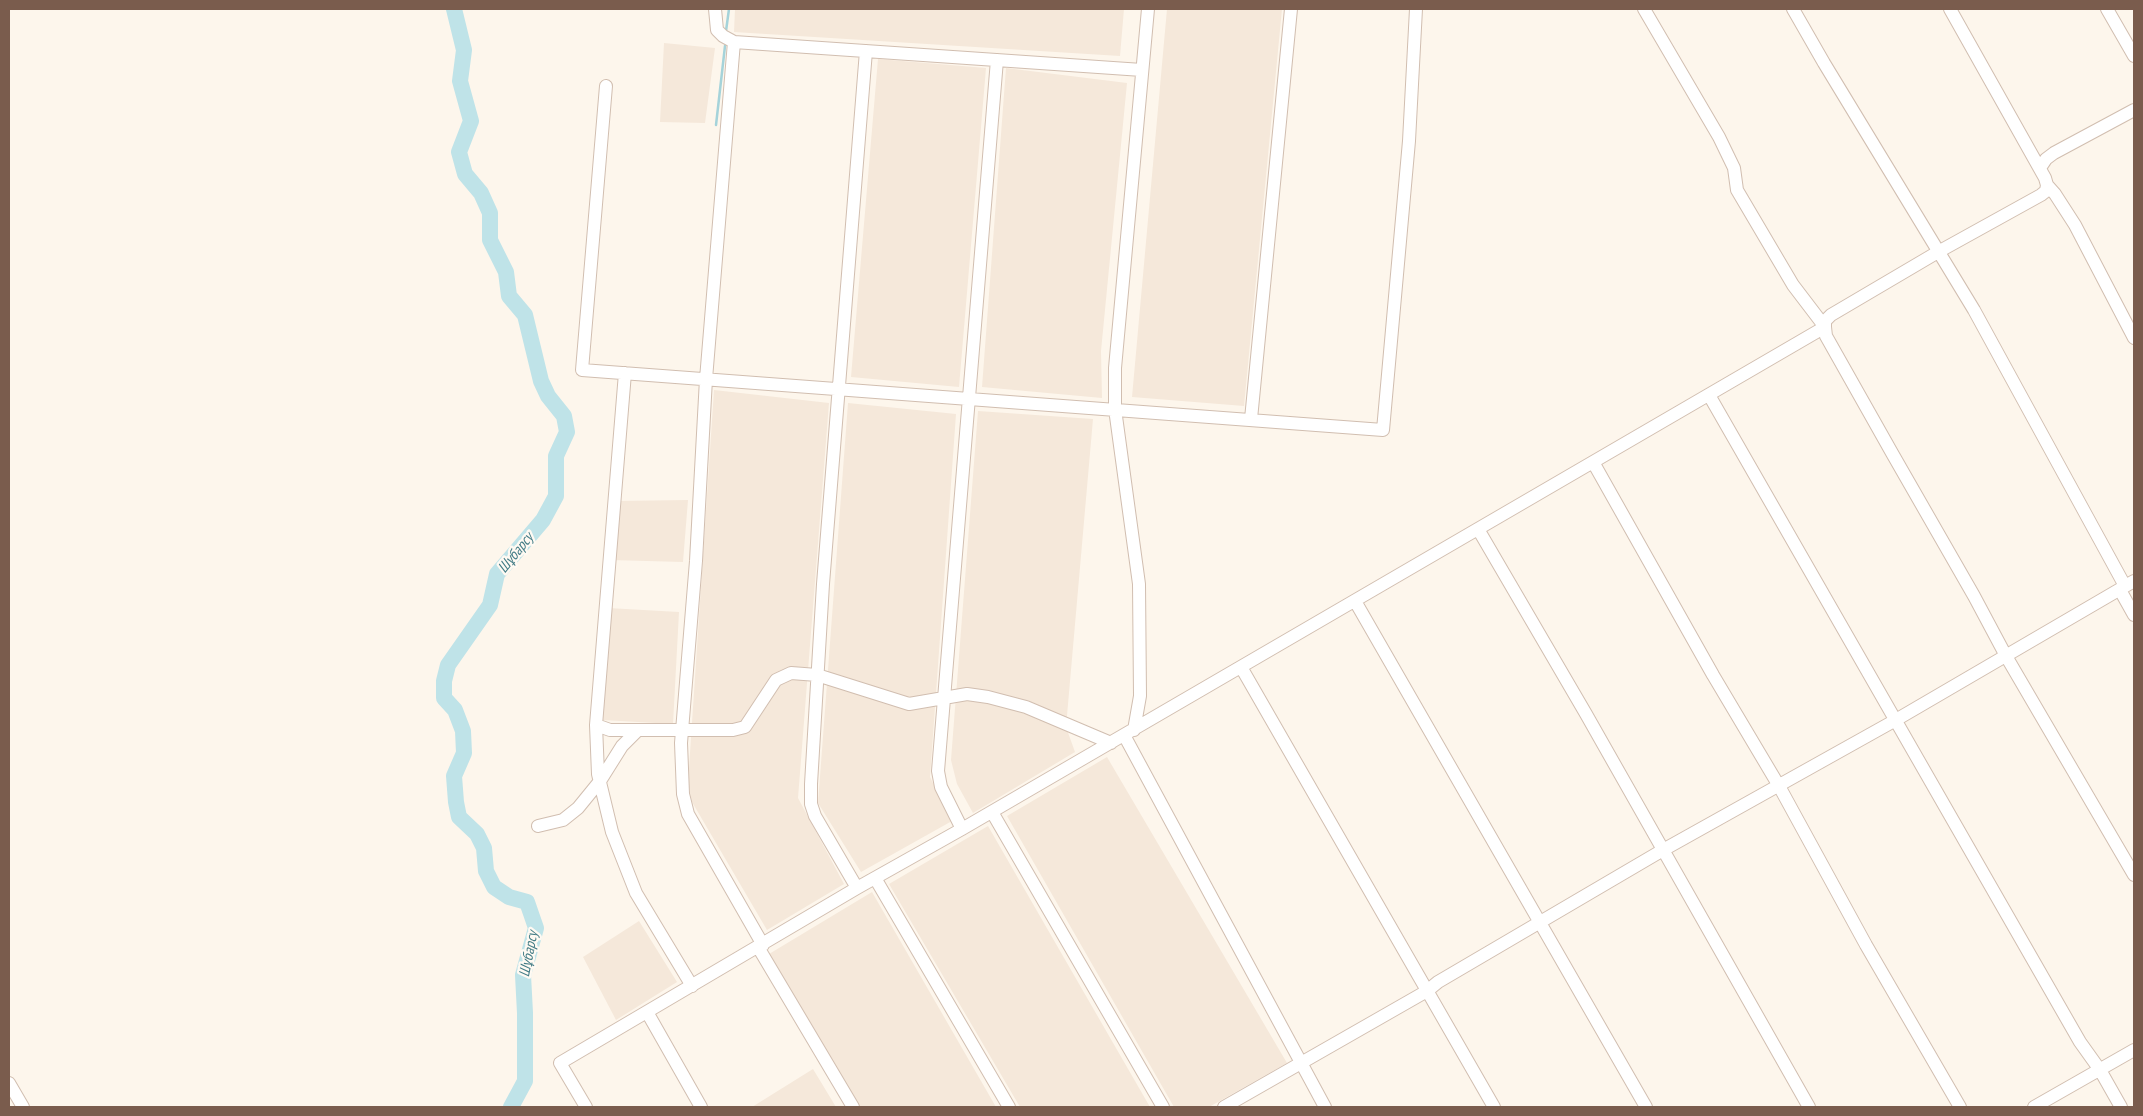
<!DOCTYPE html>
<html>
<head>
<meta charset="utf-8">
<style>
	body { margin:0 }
	#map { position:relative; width:2143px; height:1116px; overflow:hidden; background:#fdf6ec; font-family:"PT Sans Narrow",sans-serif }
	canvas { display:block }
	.frame { position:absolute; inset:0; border:10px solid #7a5c4d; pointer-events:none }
</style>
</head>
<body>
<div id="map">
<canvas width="2143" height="1116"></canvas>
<div class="frame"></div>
</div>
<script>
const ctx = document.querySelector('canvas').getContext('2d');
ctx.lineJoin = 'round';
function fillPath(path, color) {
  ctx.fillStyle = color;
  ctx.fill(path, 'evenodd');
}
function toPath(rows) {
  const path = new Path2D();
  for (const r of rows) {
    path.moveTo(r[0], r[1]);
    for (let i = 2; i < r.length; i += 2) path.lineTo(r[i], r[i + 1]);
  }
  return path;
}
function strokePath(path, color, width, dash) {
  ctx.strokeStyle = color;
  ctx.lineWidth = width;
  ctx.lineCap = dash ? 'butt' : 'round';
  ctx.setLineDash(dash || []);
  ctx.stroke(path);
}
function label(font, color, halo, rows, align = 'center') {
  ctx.font = font + ' "PT Sans Narrow",sans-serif';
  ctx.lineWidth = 4.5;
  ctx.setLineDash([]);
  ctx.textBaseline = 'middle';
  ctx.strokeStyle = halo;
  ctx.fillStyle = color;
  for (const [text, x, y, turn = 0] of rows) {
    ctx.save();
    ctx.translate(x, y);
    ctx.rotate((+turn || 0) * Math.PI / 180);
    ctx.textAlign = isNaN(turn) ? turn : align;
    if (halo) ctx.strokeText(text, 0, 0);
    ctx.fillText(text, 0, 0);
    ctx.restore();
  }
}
fillPath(toPath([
	[735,9,1124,9,1120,56,734,32],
	[1167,9,1282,9,1244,406,1132,397],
	[664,43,715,48,705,123,660,122],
	[878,59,986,68,959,387,851,377],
	[1006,68,1127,83,1101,351,1102,398,982,387],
	[714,390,829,403,798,798,844,884,767,930,692,802,688,783],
	[848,403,956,414,930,777,952,821,861,872,818,803],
	[978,411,1093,419,1066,727,1075,752,973,813,957,784,951,760],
	[688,500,683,562,611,560,616,501],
	[608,608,679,612,673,724,603,720],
	[1107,757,1287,1063,1209,1107,1174,1107,1007,816],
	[988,826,1150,1107,1020,1107,889,884],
	[872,892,996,1107,860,1107,769,954],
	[639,921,677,982,616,1020,583,957],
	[813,1069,836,1107,752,1107]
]), '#f5e8da');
strokePath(toPath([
	[726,31,729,9],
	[716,125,725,46]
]), '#a5d3da', 2.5);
strokePath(toPath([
	[454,9,464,50,460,81,471,121,459,152,465,174,481,193,490,213,490,240,506,272,509,296,525,315,541,381,548,396,564,416,567,432,556,456,556,496,543,520,497,574,490,605,448,665,444,681,444,698,455,710,463,731,464,753,454,776,456,802,459,817,477,834,484,848,486,871,494,887,509,897,527,902,536,928,523,975,525,1013,525,1081,511,1107]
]), '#bfe3e8', 16);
const minor = toPath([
	[715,9,717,30,723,36,734,42,1142,70],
	[1644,9,1719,137,1734,168,1737,190,1793,285,1825,327],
	[1793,9,1824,63,1974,310,2125,586],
	[1950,9,2045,178,2047,185,2055,194,2075,225,2134,338],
	[2107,9,2134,56],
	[734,42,706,379,696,561,681,743,683,794,688,814,763,945],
	[606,86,582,370,1383,430,1409,141,1416,9],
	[2040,168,2046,159,2054,153,2134,110],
	[2047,185,2046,191,2041,195,1938,252,1831,315,1825,321,1825,327,1826,336,1892,453,1974,596,2006,656,2134,875],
	[625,373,596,725,598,774,612,832,636,893,692,986],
	[1709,395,2080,1042,2100,1070,2121,1107],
	[1251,419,1291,9],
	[1593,462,1713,675,1779,786,1866,945,1960,1107],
	[1478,529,1586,714,1809,1107],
	[2120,590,2134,615],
	[1355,601,1646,1107],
	[1241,667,1494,1107],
	[596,725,610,730,733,730,745,727,776,680,791,673,817,675,909,704,967,694,988,697,1026,707,1111,743],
	[1134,730,1140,696,1139,584,1115,409,1115,368,1148,9],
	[1124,735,1325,1107],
	[992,812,1163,1107],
	[538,826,563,820,578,808,600,781,622,746,638,730],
	[962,829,941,787,938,771,997,60],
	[875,878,1009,1107],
	[857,888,815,816,811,804,811,784,823,584,866,51],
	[758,947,853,1107],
	[647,1012,701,1107],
	[9,1083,23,1107],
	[586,1107,560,1063,857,888,962,829,1825,327],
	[1224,1107,1427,991,1438,982,1663,850,1894,721,2134,581],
	[2034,1107,2134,1050]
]);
strokePath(minor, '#d1beb0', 14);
strokePath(minor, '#fff', 12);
label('italic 15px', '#437c86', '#fffaf3', [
	["Шұбарсу",516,553,-51],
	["Шұбарсу",529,954,-79]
]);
</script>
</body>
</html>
